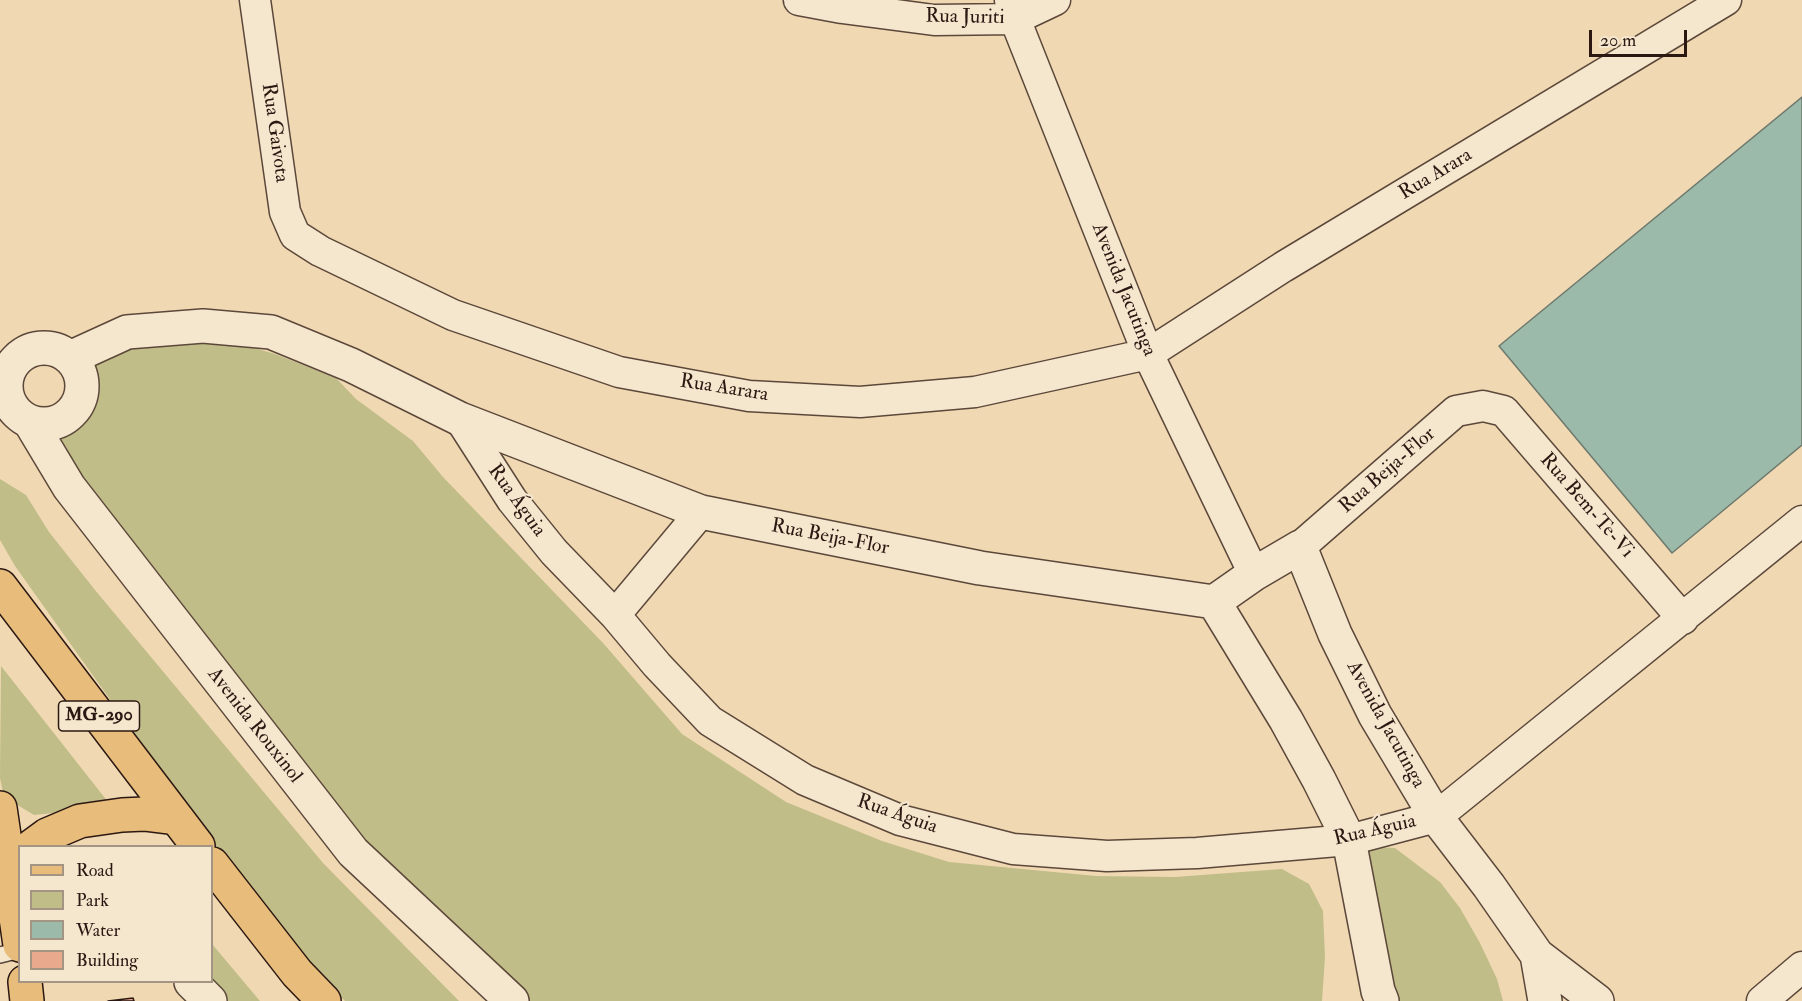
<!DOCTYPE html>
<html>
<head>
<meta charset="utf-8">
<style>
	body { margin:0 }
	#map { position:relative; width:1802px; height:1001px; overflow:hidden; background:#f0d8b3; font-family:"IM FELL Double Pica",serif }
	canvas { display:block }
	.legend { position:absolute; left:18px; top:845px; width:195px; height:138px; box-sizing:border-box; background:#f5e6ce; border:2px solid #a49483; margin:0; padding:8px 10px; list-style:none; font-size:18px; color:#2b1812 }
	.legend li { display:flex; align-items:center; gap:12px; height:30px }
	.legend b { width:30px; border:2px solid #a49483 }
	.scale { position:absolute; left:1589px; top:30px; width:98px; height:27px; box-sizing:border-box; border:3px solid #2b1812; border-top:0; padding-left:8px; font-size:18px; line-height:21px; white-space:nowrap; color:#2b1812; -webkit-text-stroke:4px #f5e6ce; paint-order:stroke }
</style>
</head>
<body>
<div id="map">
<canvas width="1802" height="1001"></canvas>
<ul class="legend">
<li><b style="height:8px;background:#e8bc7a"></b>Road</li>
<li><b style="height:16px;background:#c0bd88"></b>Park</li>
<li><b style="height:16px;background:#9bbaa9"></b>Water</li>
<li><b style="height:16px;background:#e8a98c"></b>Building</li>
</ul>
<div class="scale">20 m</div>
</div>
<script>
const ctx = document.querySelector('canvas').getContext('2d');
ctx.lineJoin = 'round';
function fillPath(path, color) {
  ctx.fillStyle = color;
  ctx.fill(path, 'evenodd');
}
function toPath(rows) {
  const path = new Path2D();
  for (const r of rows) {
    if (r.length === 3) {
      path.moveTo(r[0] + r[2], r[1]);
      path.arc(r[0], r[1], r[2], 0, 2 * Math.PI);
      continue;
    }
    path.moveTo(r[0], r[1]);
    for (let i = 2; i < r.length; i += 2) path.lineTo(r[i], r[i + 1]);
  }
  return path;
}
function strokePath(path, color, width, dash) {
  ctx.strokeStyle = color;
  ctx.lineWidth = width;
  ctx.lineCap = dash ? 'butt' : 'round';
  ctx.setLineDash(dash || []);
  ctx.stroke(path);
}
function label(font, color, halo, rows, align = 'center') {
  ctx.font = font + ' "IM FELL Double Pica",serif';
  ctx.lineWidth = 4.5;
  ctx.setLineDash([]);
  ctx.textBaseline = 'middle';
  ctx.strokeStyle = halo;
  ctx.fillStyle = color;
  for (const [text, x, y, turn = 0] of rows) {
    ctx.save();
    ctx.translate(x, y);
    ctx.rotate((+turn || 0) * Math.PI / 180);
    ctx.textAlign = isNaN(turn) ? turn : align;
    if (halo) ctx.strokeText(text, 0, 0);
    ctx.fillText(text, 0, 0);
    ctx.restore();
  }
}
fillPath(toPath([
	[151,341,234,342,275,354,336,378,356,399,413,441,443,477,603,643,682,734,786,802,882,841,949,862,1096,876,1175,877,1282,869,1309,884,1323,911,1325,957,1322,1001,525,1001,379,859,56,450,58,429,80,375,97,359],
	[0,479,26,495,49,532,95,590,323,863,459,1001,345,1001,326,983,235,875,15,566,0,540],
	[1,666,112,807,34,815,19,806,3,792,0,778],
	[1373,847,1395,848,1440,882,1460,908,1480,943,1497,979,1503,1001,1368,1001,1360,866],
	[212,944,260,1001,223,1001,212,982]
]), '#c0bd88');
const water = toPath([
	[1802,97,1802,445,1672,553,1499,346,1802,97]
]);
fillPath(water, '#9bbaa9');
strokePath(water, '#6e796d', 1.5);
const building = toPath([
	[133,998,134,1001,108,1001,133,998]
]);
fillPath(building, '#e8a98c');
strokePath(building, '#2b1812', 1.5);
const service = toPath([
	[0,955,20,950]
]);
const minor = toPath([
	[255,0,285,212,295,235,320,251,453,315,619,372,749,396,860,402,975,392,1148,354,1283,267,1726,0],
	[799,0,842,8,934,20,1015,19,1055,0],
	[1010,0,1015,19,1148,354,1254,574],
	[460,419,512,500,554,552,615,615,657,665,710,721,805,780,900,820,1013,849,1107,856,1197,853,1349,840,1436,817,1802,521],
	[1300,547,1456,411,1483,406,1504,411,1683,619],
	[615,615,701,512],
	[1762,1001,1802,967]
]);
const tertiary = toPath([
	[44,386,38],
	[70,358,127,332,203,326,271,332,351,365,460,419,701,512,980,568,1214,602],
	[30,422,69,487,353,852,512,1001],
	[1537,955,1597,1001],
	[191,982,210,1001],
	[1382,1001,1378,991,1349,840,1319,780,1286,720,1214,602,1254,574,1300,547,1335,634,1375,715,1436,817,1489,886,1537,955,1545,1001]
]);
const primary = toPath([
	[0,808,20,945],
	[32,846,47,835,80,821,122,815,144,814,176,818],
	[25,982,27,1001]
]);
const trunk = toPath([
	[0,586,198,846],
	[212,864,297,973,324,1001]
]);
strokePath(service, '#5c483a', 18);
strokePath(minor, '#5c483a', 33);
strokePath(tertiary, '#5c483a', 36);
strokePath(primary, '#2b1812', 36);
strokePath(trunk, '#2b1812', 36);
strokePath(service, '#f5e6ce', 15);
strokePath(minor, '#f5e6ce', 30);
strokePath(tertiary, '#f5e6ce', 33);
strokePath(primary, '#e8bc7a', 33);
strokePath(trunk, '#e8bc7a', 33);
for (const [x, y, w] of [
	[99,716,81]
]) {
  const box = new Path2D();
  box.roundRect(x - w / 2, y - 15, w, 30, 4.5);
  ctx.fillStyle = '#f5e6ce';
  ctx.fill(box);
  strokePath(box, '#2b1812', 1.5);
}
label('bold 18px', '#2b1812', null, [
	["MG-290",99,716]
]);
label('20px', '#2b1812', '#f5e6ce', [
	["Rua Juriti",965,18,1],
	["Rua Gaivota",274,133,82],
	["Rua Arara",1436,175,-31],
	["Avenida Jacutinga",1123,290,68],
	["Rua Aarara",724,389,9],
	["Rua Beija-Flor",1388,471,-41],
	["Rua Águia",516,501,54],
	["Rua Bem-Te-Vi",1586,506,49],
	["Rua Beija-Flor",830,538,11],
	["Avenida Jacutinga",1385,725,61],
	["Avenida Rouxinol",254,726,52],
	["Rua Águia",897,815,19],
	["Rua Águia",1375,831,-13]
]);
</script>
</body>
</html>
